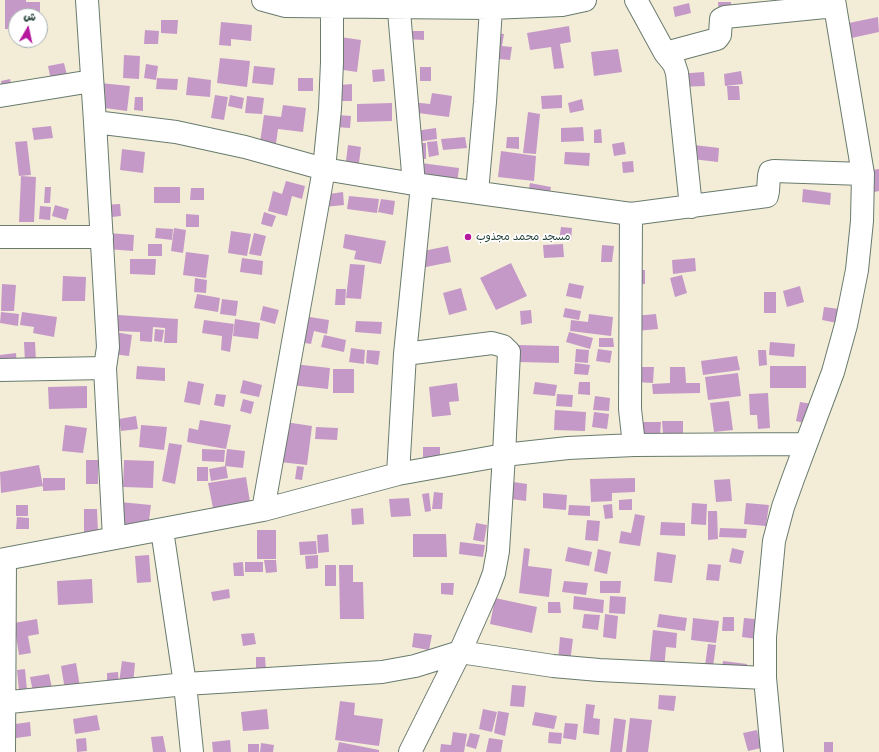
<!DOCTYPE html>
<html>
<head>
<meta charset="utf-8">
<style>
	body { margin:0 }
	#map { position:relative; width:879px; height:752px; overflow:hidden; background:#f3edd8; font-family:Sriracha,"Playpen Sans Arabic",sans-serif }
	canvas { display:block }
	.north { position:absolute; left:8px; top:8px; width:40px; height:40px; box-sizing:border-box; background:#fff; border:1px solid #a5b1ae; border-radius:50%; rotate:9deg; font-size:11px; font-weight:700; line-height:16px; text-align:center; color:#1f3d34 }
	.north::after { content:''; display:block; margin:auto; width:14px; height:18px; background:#b5179e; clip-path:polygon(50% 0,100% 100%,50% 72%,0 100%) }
</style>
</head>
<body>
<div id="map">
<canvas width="879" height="752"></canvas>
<div class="north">ش</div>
</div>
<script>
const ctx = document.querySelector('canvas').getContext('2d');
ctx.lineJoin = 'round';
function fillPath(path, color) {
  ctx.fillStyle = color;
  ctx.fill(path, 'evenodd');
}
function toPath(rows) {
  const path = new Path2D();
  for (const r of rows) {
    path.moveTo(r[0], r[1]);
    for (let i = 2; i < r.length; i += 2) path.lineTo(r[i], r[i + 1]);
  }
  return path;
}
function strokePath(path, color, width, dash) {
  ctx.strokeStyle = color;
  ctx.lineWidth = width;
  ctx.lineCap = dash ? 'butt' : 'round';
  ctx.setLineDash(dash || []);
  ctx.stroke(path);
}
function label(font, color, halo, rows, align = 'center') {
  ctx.font = font + ' Sriracha,"Playpen Sans Arabic",sans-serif';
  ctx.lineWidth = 3.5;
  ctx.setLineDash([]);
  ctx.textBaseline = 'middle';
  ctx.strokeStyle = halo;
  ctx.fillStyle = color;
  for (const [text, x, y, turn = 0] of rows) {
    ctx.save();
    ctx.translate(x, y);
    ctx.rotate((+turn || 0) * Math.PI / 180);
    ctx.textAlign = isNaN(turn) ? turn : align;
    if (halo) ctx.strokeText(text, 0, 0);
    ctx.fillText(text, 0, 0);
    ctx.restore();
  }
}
fillPath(toPath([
	[5,0,26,0,26,2,40,2,40,16,16,16,16,29,5,29],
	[718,2,731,2,732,20,719,20],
	[689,3,691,13,675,17,673,7],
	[878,17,879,32,847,39,844,24],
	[161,20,178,20,177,34,161,33],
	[221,22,252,25,251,41,231,39,231,46,219,45],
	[569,26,571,42,560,44,564,68,554,69,551,47,530,50,527,33],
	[145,30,159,31,158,44,144,44],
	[405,31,424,31,424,40,404,39],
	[489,32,504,34,502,46,512,47,510,60,487,58],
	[340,37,361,40,357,72,337,69],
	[618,49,622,72,594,76,591,52],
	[124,55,140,56,139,79,123,78],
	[220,58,250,61,247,87,217,83],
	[64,63,69,83,52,86,48,66],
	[146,64,158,66,156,80,144,78],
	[254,66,275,68,273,85,252,83],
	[420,67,431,67,431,81,420,81],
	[384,69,385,81,373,82,372,70],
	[741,71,743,84,725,86,724,74],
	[704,72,705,86,678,87,677,74],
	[188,77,211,80,210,97,186,95],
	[157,78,178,79,177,90,156,89],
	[298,78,313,78,313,91,298,91],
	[10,79,13,94,3,96,1,81],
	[100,83,130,86,127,111,97,107],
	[352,84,352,101,341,101,340,85],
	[727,86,739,86,740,100,728,100],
	[432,93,452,96,449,117,410,112,411,102,430,104],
	[215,95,228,97,224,120,211,118],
	[230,95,244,98,242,109,228,106],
	[562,95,562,108,542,109,541,96],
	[247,96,264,98,262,114,245,113],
	[135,97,143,97,143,111,134,110],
	[582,99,584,110,570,113,568,103],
	[392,103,392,121,357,122,357,104],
	[283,105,306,108,303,132,278,129,274,158,258,156,264,115,281,117],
	[528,112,540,114,536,154,523,153],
	[337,115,351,116,350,128,335,127],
	[51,126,53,138,34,140,32,128],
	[583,127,584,141,561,142,561,128],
	[436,128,437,139,417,142,415,131],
	[601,129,602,143,594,143,594,130],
	[465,137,467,148,443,150,441,139],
	[507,137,519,137,519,149,506,148],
	[27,141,31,175,19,176,15,142],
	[437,141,439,155,429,157,427,142],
	[624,142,626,154,614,156,612,144],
	[414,143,426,143,426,159,414,158],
	[348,145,361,147,358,171,345,169],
	[694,145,719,148,718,162,692,159],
	[122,149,145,152,143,173,120,170],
	[501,151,536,156,534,181,498,177],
	[565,152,590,153,589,166,564,164],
	[633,161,634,172,623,173,622,162],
	[421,163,459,168,456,191,418,187],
	[879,169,879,191,870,193,865,171],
	[21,176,36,177,34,222,19,222],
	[286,181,305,186,302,199,292,196,287,216,268,211,273,191,282,194],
	[530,183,551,187,548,203,527,198],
	[45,187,51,187,50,203,44,203],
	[154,187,180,187,180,203,154,203],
	[191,188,204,188,204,200,190,200],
	[803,189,831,193,830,205,802,202],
	[343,192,344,205,324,207,322,195],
	[349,196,379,199,377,213,347,209],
	[381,199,395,201,393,215,378,212],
	[120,204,121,216,102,218,101,205],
	[55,205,69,209,66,220,52,216],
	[40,206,51,207,50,220,39,219],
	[264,212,276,216,272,227,261,224],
	[186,214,199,215,199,227,186,227],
	[561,227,572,228,571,241,559,240],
	[156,228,173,229,172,240,155,238],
	[174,228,186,230,183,253,171,251],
	[231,231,251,234,247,256,228,253],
	[109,233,134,235,133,251,107,249],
	[254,233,266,236,261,256,249,254],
	[345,234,386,241,381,264,354,259,356,251,343,248],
	[148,244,162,244,162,256,148,256],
	[563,244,564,257,544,258,543,245],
	[602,245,614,246,612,262,601,262],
	[448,246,451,262,421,268,418,252],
	[186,252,209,255,206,278,183,275],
	[242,258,263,261,262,275,240,272],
	[695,258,696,271,673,274,672,260],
	[130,259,156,259,155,275,130,274],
	[511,263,527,296,496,310,480,278],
	[350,264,365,265,361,299,346,298],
	[631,270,645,270,645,284,632,285],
	[682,275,687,293,675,297,670,278],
	[63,276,86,277,85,301,62,301],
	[195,278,207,280,206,293,194,292],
	[569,283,584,286,581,299,566,296],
	[2,284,16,285,14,311,1,311],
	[800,286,804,302,787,307,783,291],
	[461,288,467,310,449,315,443,293],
	[336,289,346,289,345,305,335,305],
	[764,292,776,292,776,313,764,313],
	[197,294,220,298,218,312,194,308],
	[222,299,238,301,236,316,220,314],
	[263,306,279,310,275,324,260,320],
	[824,307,839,309,837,323,822,320],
	[565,308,581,311,579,320,563,317],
	[531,310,532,323,521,325,520,311],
	[1,312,19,314,18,326,0,323],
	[22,312,57,317,54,337,33,333,34,327,20,325],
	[589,314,613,317,611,336,570,331,571,320,588,322],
	[656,314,658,329,636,331,634,316],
	[118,315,178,319,177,343,164,343,165,328,153,327,152,342,140,341,140,332,117,331],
	[303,316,329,320,327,334,314,331,311,344,299,342],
	[235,319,260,323,258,339,233,336],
	[204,320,234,324,230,352,221,350,222,336,202,333],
	[356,321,382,322,381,334,355,332],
	[155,329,164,330,162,342,154,341],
	[115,332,132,335,129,356,112,354],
	[569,332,593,338,590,349,566,342],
	[324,335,346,340,344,352,321,347],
	[599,338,613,338,614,347,599,347],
	[24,342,35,342,36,362,25,363],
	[770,342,795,344,794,357,769,355],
	[518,345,559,346,559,363,518,362],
	[351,348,365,350,364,364,349,362],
	[576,349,589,350,588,363,575,362],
	[598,349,612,351,610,363,596,361],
	[367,350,380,351,378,365,366,363],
	[758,350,766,350,767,365,759,366],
	[16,353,17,368,0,370,0,355],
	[737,356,740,370,703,375,701,361],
	[575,363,590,365,588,375,574,374],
	[293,364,330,368,328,389,291,385],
	[137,366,165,368,165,381,136,379],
	[770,366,806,366,806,388,770,388],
	[636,367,654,367,653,383,636,382],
	[670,367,685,367,686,383,700,383,700,393,653,394,652,384,670,383],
	[333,369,354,369,354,393,333,393],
	[738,373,741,396,708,400,705,377],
	[243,380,262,385,259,397,240,393],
	[188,381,204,384,200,405,184,402],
	[535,382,557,385,555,396,533,394],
	[579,382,590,382,590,395,578,394],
	[457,383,459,401,449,402,451,415,432,417,429,387],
	[87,386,87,408,49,409,48,387],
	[768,393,770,428,758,429,757,415,750,415,749,394],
	[216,394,226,395,224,407,214,405],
	[557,394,573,395,572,407,556,406],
	[595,396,610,398,609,411,593,410],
	[243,399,254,402,251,414,240,411],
	[729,401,733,430,714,432,710,403],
	[800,402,812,404,808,424,796,421],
	[555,410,586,412,585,431,554,430],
	[594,412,609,414,607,429,592,427],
	[136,416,138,429,121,431,119,419],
	[200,420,231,425,226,449,187,442,189,428,198,430],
	[662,421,683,421,683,434,663,435],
	[285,422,312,426,307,465,280,462],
	[637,422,661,422,660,436,637,435],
	[65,425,87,428,83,453,62,451],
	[141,425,167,427,164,450,139,447],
	[316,427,338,428,337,440,315,439],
	[169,443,182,445,175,484,162,481],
	[423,447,440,447,440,457,423,457],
	[202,449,225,450,224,462,202,461],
	[227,449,245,451,243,468,225,466],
	[86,460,98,460,98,484,86,484],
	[124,460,154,461,153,488,123,487],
	[39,465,43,486,1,493,0,472],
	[226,466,228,478,211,481,209,469],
	[297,466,304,467,302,480,295,479],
	[197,467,208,467,208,481,197,481],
	[246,477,250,502,213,508,208,483],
	[43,478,65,478,65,490,43,491],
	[635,478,635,492,612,493,612,501,591,502,590,479],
	[730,479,732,501,716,502,714,480],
	[513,482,527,484,526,501,511,499],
	[434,492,443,493,442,509,432,509],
	[429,493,431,511,425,512,422,494],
	[543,493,567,495,566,510,543,508],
	[409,498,411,516,391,517,389,499],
	[632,499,632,510,619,510,619,500],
	[120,502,151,505,148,528,117,525],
	[692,503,707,504,706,525,691,524],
	[746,503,769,505,766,526,744,524],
	[612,504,613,518,605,519,603,505],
	[16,505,28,505,28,516,16,516],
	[569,505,590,506,590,516,568,515],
	[363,508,364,524,352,525,351,509],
	[84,509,97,509,98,533,84,534],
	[708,511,717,511,718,539,708,540],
	[635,514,645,516,640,546,619,543,621,531,631,533],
	[17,517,29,518,29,529,16,529],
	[587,520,600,521,598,541,585,540],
	[661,522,685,523,685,536,660,535],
	[476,523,487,525,484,542,473,540],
	[720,528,747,529,746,538,719,537],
	[257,530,276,530,276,559,257,559],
	[328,534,329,552,318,553,317,535],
	[413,534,446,534,447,557,413,557],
	[316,541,317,554,300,555,299,542],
	[460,542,485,545,483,557,459,554],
	[568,547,592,552,589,566,565,561],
	[524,548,530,549,528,566,552,569,549,597,519,593],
	[732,548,744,551,741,564,729,562],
	[598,549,611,552,607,574,594,571],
	[657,552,676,555,672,583,654,581],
	[149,555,151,582,137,583,135,556],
	[318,555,318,568,306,569,305,556],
	[264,560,276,560,277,572,266,573],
	[243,562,244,576,234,576,233,563],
	[245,562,263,562,263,572,245,572],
	[708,564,721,565,719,581,706,580],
	[325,565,336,565,336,586,325,586],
	[339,565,353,565,353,582,363,582,364,619,340,619],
	[92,579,93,603,58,605,57,581],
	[564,581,588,583,586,595,562,592],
	[600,581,621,581,620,593,600,593],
	[441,583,454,583,453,595,441,594],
	[229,589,230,598,213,601,211,592],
	[574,596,604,600,603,613,573,609],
	[610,596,626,597,625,614,609,613],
	[495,598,537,607,532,633,490,624],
	[548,602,560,602,561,613,548,613],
	[584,614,600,615,598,630,582,628],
	[605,614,618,616,616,639,603,637],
	[659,614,687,618,685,631,657,627],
	[723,617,734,617,734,631,722,631],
	[693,618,719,621,716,643,691,640],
	[744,618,765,620,764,640,742,637],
	[37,619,39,634,28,636,31,653,19,655,14,623],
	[653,630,677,633,676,648,666,647,664,670,649,669],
	[254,633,256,644,243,646,241,634],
	[414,633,432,635,429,650,412,647],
	[560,637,573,639,570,662,558,661],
	[708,644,716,645,712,674,704,673],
	[256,657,265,657,266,670,256,670],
	[122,661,135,663,133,685,119,683],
	[723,661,747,664,746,677,721,675],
	[76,663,80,687,65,690,61,666],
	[25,669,27,690,19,691,17,670],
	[118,672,119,685,107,685,107,673],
	[49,674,52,688,33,692,30,677],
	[512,685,526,686,524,707,510,706],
	[659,695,676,696,674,711,658,709],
	[340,701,355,703,354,715,383,719,379,746,335,740],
	[586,704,595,705,593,718,600,719,599,735,583,733],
	[267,709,269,729,243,731,241,712],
	[483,709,497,712,492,732,479,729],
	[498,711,509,713,505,736,494,733],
	[535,712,557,716,554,729,532,725],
	[97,715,100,730,75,734,73,719],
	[614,718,626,720,622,752,610,752],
	[630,718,652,720,648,752,626,752],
	[30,722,31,736,16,738,15,724],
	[565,723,578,724,576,740,563,738],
	[757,730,761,748,748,751,743,733],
	[453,732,467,734,464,752,440,752,441,744,451,745],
	[549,732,562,733,561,744,548,743],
	[470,733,480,735,476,749,466,746],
	[163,736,166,752,153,752,151,737],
	[86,738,87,751,77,752,76,739],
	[489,738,503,740,501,752,486,752],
	[230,740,231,752,213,752,212,742],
	[339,742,379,750,379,752,337,752],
	[824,742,833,742,833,752,824,752],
	[261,743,274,745,273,752,260,752],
	[248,744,259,744,259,752,248,752]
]), '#c599c7');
const minor = toPath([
	[87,0,95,122,108,347,105,368,114,538],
	[263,0,285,6,491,8,562,5,585,0],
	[398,0,414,184],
	[636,0,665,53],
	[0,96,92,81],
	[95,122,176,132,245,147,324,169,414,184,631,214,767,196,768,191,769,176,770,172,774,171,863,174],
	[477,192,485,102,491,8],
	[691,207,677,73,674,64,665,53,717,39,720,35,721,19,725,17,835,6],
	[631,214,630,409,634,445],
	[0,237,102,237],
	[405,354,492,343,503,346,509,352,504,455,498,551,494,573,488,589,460,652,410,752],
	[0,370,105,368],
	[398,474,405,354,422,185],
	[263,510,324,169,330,109,332,62,332,6],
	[162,530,185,684,192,752],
	[0,560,263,510,398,474,504,455,568,448,634,445,806,444],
	[0,703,185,684,382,672,415,666,460,652,553,666,599,670,765,678],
	[4,752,5,559],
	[772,752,765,678,765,637,774,541,783,507,793,479,833,372,846,325,857,270,862,221,863,174,834,0]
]);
strokePath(minor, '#697b6d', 24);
strokePath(minor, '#fff', 22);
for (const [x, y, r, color] of [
	[468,237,4,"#b5179e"]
]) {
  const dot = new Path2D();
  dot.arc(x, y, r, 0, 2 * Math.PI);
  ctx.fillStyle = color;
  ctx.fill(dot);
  strokePath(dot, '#fff', 1.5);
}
label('11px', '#1f3d34', '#fff', [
	["مسجد محمد مجذوب",476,237]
], 'left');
</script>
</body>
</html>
